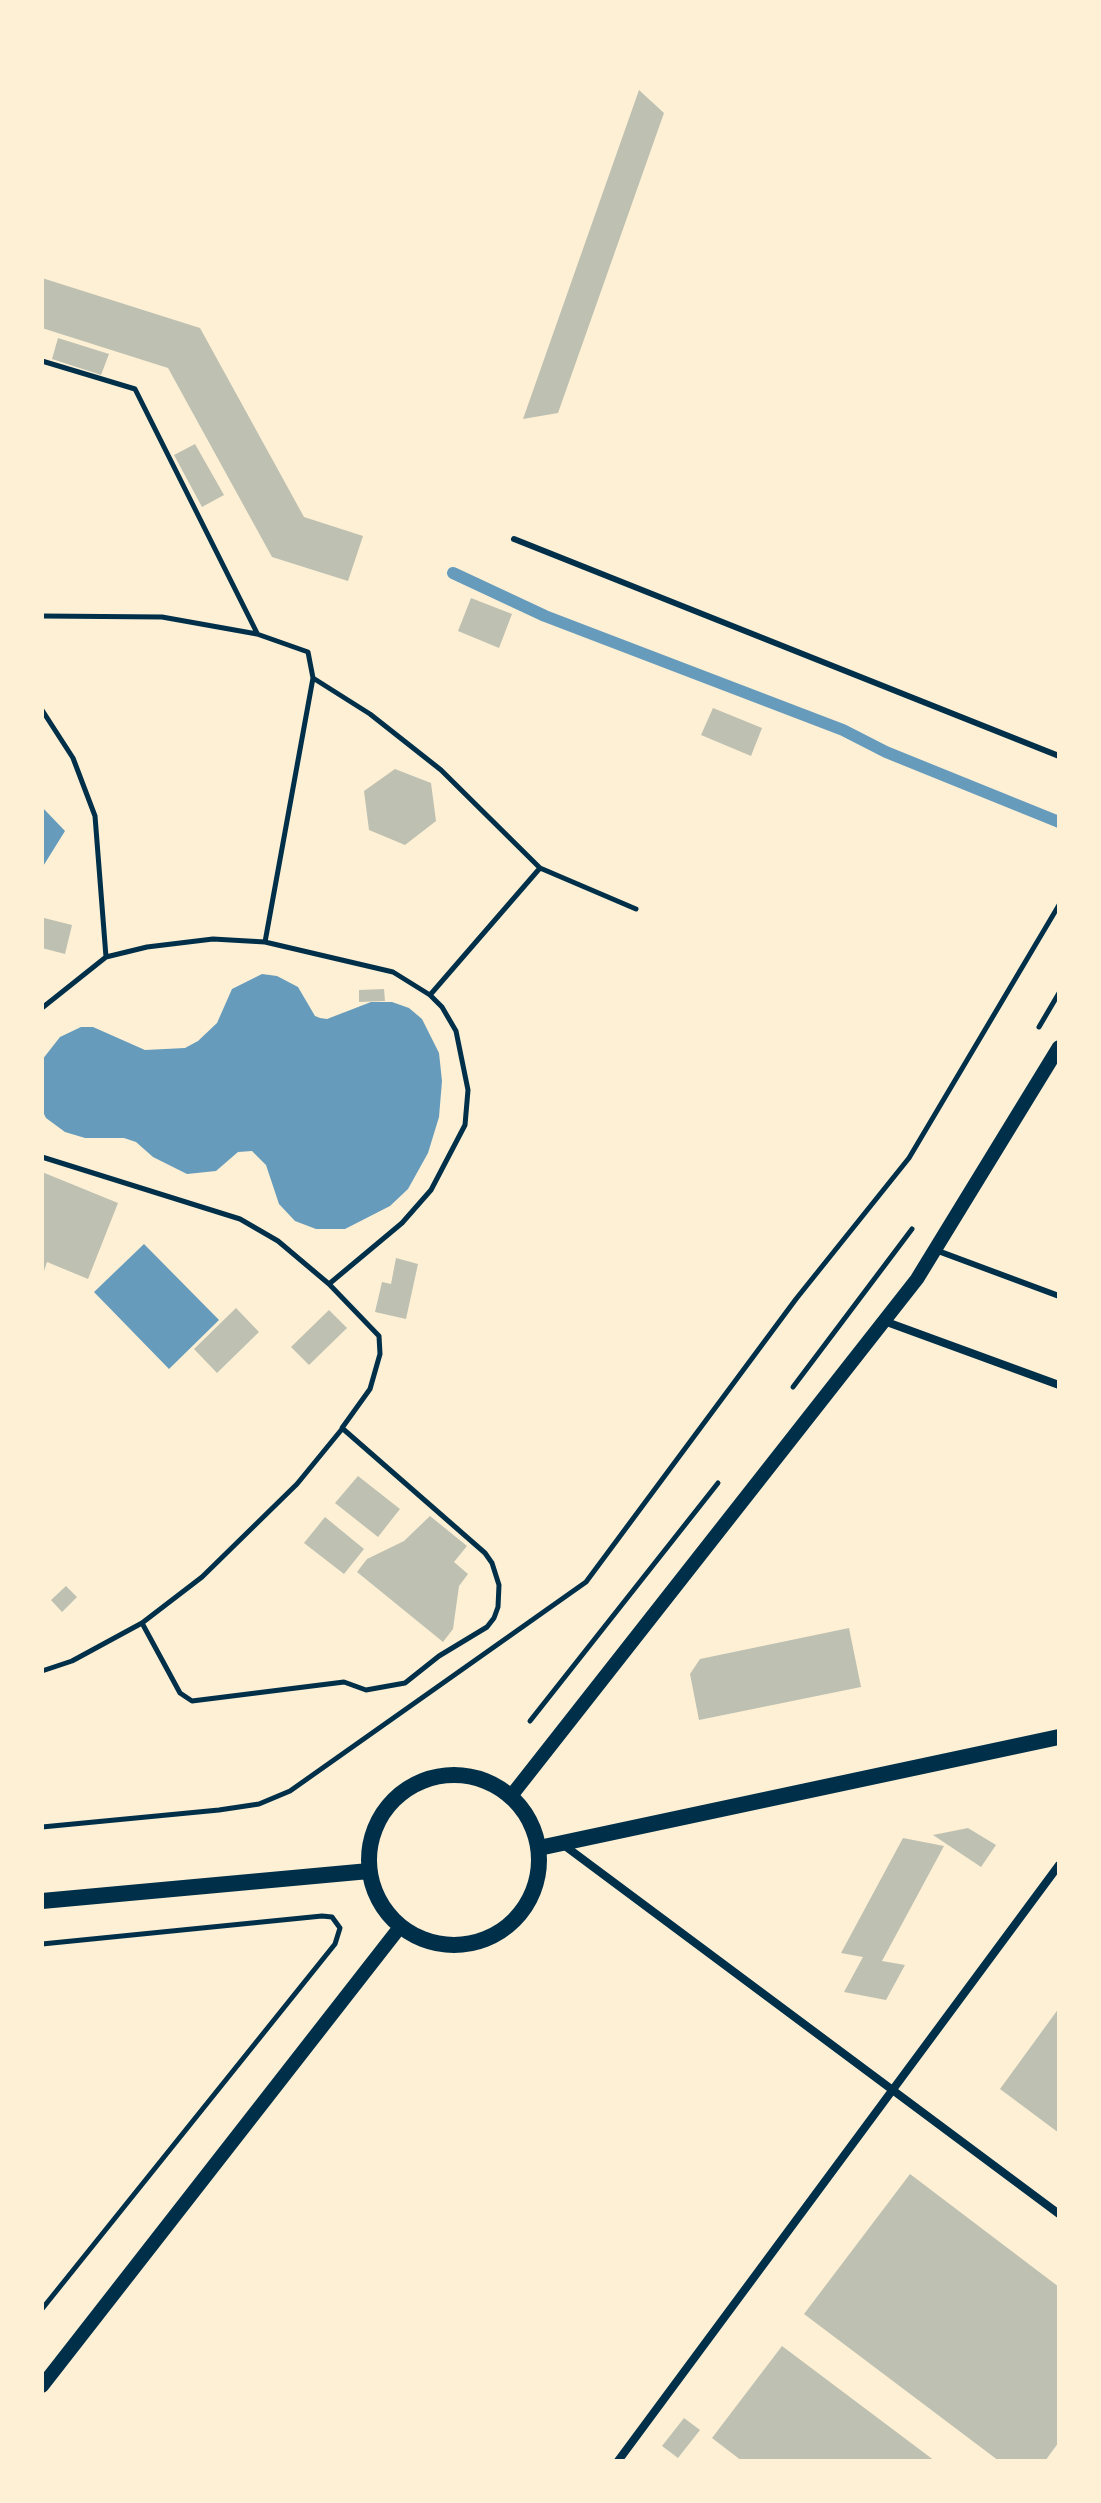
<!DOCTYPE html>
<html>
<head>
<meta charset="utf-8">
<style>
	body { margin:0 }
	#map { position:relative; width:1101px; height:2503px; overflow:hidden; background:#fdf0d5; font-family:"DM Sans",sans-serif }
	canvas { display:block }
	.frame { position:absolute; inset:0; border:44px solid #fdf0d5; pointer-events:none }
</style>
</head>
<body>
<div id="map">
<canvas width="1101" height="2503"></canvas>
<div class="frame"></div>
</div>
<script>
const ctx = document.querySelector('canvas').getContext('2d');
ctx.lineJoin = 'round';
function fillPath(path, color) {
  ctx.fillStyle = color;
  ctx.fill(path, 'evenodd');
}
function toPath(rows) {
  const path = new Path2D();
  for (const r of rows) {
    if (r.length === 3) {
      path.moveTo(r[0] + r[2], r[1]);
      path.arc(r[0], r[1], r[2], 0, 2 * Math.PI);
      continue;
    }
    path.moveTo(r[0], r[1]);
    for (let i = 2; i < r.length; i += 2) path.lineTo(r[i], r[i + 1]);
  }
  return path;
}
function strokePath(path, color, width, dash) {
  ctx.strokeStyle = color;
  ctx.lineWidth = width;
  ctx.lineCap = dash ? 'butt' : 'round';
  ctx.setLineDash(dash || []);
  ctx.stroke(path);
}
fillPath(toPath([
	[42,807,65,831,42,868],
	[262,974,277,976,298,987,315,1016,320,1018,327,1019,371,1002,392,1002,409,1008,422,1019,439,1053,442,1081,439,1117,428,1153,408,1189,390,1206,345,1229,316,1229,295,1221,279,1204,266,1165,252,1151,238,1152,216,1171,187,1174,153,1157,136,1142,124,1138,85,1138,65,1132,46,1118,42,1110,42,1060,60,1037,81,1027,93,1027,145,1050,185,1048,198,1041,217,1023,232,989],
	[144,1244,219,1320,169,1369,94,1292]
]), '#669bbc');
strokePath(toPath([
	[453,573,545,616,843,730,886,752,1059,822]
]), '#669bbc', 12);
fillPath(toPath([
	[639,90,664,113,558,413,523,419],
	[42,278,200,328,304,517,363,536,348,581,272,557,168,368,42,328],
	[58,338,109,354,101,375,52,359],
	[195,444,224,495,202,507,174,455],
	[471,598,512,614,499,648,458,631],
	[713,708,762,728,751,756,701,735],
	[395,769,431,783,436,821,405,845,369,830,364,791],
	[44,918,72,925,65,954,42,948],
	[384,989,385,1001,359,1002,359,990],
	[42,1172,118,1203,88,1279,47,1262,42,1277],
	[396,1258,418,1264,406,1319,375,1312,382,1282,391,1284],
	[236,1308,259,1332,217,1373,194,1349],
	[329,1310,347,1328,309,1365,291,1347],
	[358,1476,400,1509,378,1537,335,1503],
	[430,1516,467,1546,454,1562,468,1574,459,1586,453,1629,443,1642,357,1572,367,1559,404,1541],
	[325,1517,364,1549,344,1574,304,1543],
	[66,1586,77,1597,62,1612,51,1600],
	[849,1628,861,1687,699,1720,690,1674,700,1659],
	[968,1828,996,1845,981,1867,933,1835],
	[903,1838,944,1846,882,1961,905,1965,886,2000,844,1992,863,1957,841,1953],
	[1059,2008,1059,2133,1000,2089],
	[910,2174,1059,2287,1059,2442,1045,2461,999,2461,804,2314],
	[782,2346,935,2461,742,2461,712,2438],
	[684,2418,700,2430,678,2458,662,2446]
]), '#bec0b2');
strokePath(toPath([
	[42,361,135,389,257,633],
	[42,616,162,617,257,634,308,652,313,678,265,942,393,972,430,995,442,1007,456,1031,468,1090,465,1125,431,1190,402,1223,329,1284,379,1336,380,1354,370,1389,342,1428,485,1553,492,1563,499,1585,498,1607,494,1618,487,1627,439,1656,405,1683,366,1690,344,1682,192,1701,180,1693,142,1623],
	[313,678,370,714,441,770,540,868,636,909],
	[42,710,73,758,95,816,106,957],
	[430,995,540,868],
	[42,1008,106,957,147,947,213,939,265,942],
	[1039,1027,1059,993],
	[42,1157,240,1219,278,1241,329,1284],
	[793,1387,912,1229],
	[42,1671,72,1661,142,1623,202,1577,297,1484,342,1429],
	[530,1721,718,1483],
	[42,1827,219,1810,259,1804,290,1791,586,1582,796,1299,909,1158,1059,905],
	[42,1944,322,1916,332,1917,340,1928,335,1944,42,2309]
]), '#003049', 5);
strokePath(toPath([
	[514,539,1059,756],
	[938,1251,1059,1296]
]), '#003049', 6);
strokePath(toPath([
	[884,1321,1059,1385],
	[561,1843,1059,2214],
	[618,2461,1059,1865]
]), '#003049', 8);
strokePath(toPath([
	[511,1796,917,1279,1059,1047],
	[42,2386,400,1927]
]), '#003049', 14);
strokePath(toPath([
	[454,1860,85],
	[539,1848,1059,1737],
	[42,1901,369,1871]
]), '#003049', 16);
</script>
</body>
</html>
